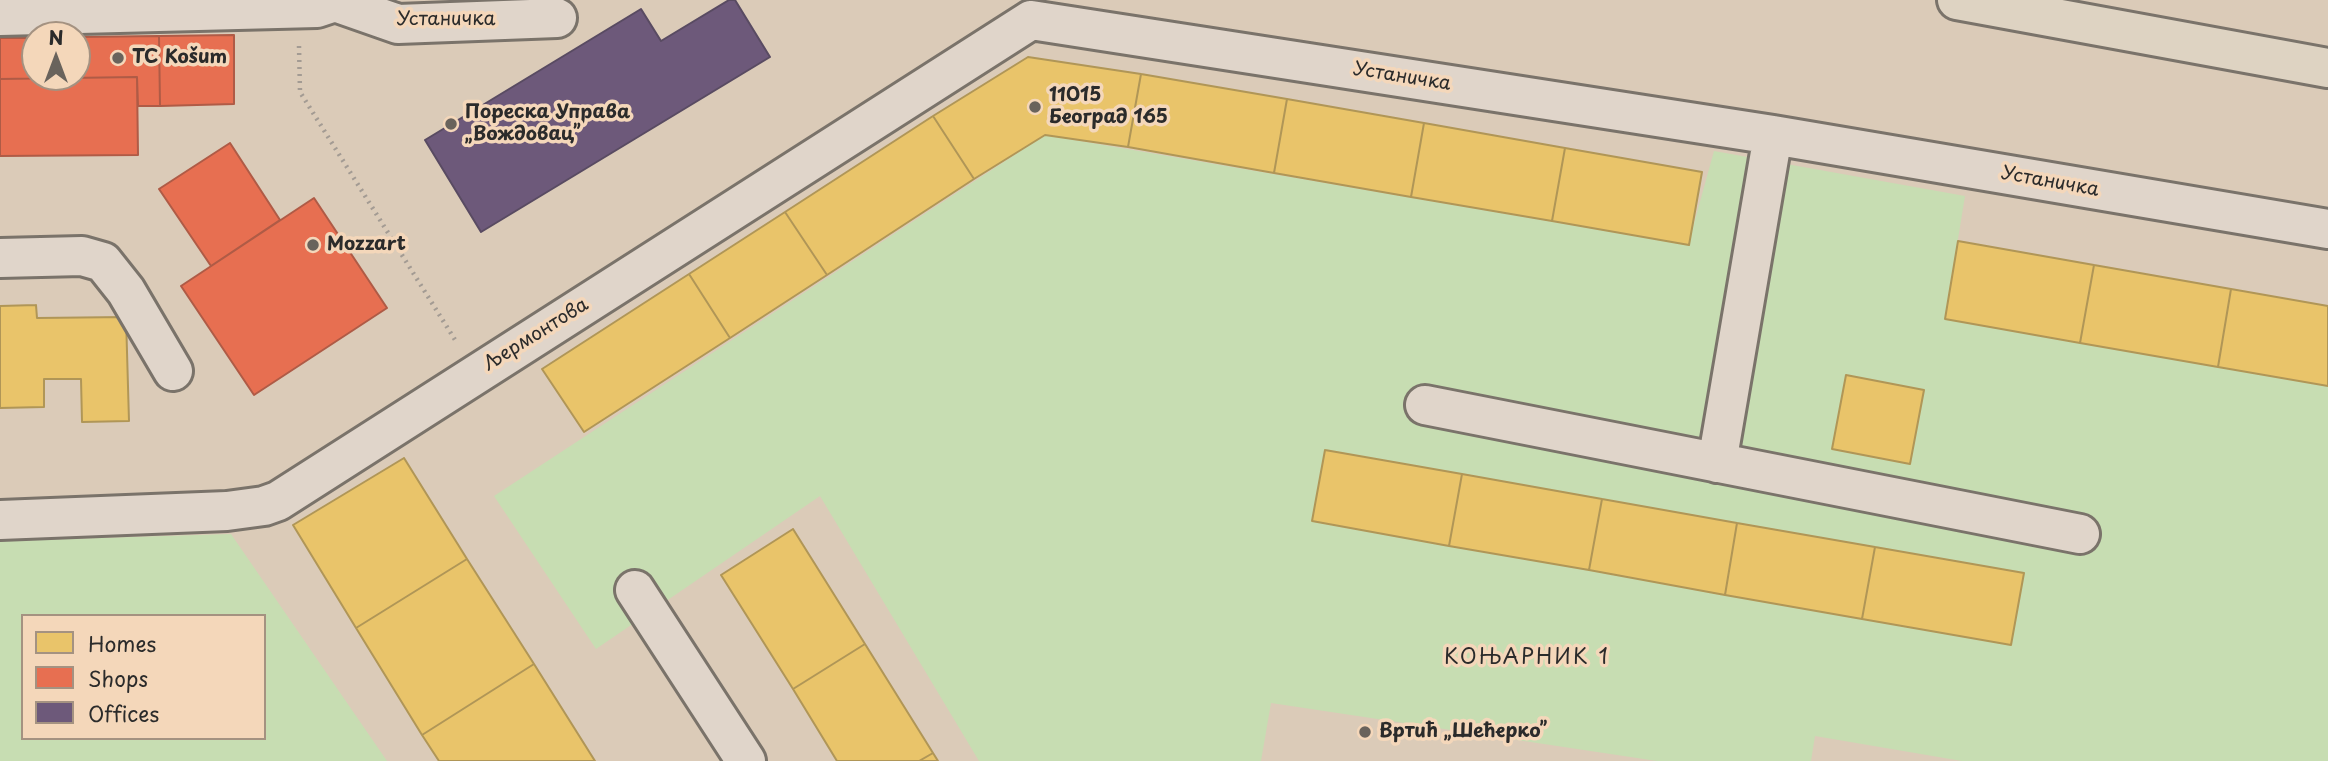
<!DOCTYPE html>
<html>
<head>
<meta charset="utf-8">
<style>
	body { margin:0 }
	#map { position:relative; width:2328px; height:761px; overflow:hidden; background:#dbcbb8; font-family:"Playpen Sans",sans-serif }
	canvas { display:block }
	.legend { position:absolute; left:21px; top:614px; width:245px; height:126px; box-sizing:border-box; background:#f4d7ba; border:2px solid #a49281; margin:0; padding:9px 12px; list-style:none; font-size:21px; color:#2b2b2b }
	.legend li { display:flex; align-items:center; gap:14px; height:35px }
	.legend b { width:35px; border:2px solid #a49281 }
	.north { position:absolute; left:21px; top:21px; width:70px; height:70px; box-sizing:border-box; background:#f4d7ba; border:2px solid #a49281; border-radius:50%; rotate:0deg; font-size:19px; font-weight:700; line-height:28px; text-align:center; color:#2b2b2b }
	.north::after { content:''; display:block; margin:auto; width:24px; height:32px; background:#69635c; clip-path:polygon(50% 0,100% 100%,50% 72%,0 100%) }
</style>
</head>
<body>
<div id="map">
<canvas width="2328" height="761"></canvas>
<ul class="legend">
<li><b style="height:19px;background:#e9c46a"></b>Homes</li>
<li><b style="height:19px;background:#e76f51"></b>Shops</li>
<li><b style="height:19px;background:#6d597a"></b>Offices</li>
</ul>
<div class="north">N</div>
</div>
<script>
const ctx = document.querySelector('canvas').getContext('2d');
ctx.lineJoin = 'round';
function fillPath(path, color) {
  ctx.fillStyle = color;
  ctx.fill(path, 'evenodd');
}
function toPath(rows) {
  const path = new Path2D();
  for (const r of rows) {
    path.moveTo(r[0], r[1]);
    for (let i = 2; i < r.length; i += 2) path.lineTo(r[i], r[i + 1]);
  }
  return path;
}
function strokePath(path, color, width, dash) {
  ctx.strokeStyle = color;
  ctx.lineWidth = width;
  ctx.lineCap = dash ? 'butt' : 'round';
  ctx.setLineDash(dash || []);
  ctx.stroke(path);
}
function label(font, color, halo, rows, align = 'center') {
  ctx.font = font + ' "Playpen Sans",sans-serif';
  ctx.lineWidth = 7;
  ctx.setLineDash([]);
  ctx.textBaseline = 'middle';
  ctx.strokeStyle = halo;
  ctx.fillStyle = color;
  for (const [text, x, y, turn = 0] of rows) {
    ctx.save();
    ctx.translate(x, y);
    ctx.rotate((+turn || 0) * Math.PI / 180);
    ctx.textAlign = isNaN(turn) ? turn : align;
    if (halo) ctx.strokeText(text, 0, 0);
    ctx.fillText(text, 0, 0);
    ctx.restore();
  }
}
fillPath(toPath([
	[1045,135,1688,245,1714,151,1965,196,1945,319,2328,386,2328,761,1962,761,1815,736,1811,761,1657,761,1271,703,1261,761,979,761,820,496,596,649,494,496],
	[231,534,387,761,0,761,0,541],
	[23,616,264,616,264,738,23,738]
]), '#c7ddb2');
const homes = toPath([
	[1028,57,1141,74,1128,147,1045,135,974,179,933,116,1028,57],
	[1141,74,1287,99,1274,173,1128,147,1141,74],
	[1287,99,1424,123,1411,197,1274,173,1287,99],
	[933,116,974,179,827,275,785,212,933,116],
	[1424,123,1565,148,1552,221,1411,197,1424,123],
	[1565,148,1702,172,1689,245,1552,221,1565,148],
	[785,212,827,275,730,338,689,274,785,212],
	[1958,241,2094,265,2080,343,1945,319,1958,241],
	[2094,265,2231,289,2218,367,2080,343,2094,265],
	[689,274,730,338,584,432,542,369,689,274],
	[2231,289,2328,306,2328,386,2218,367,2231,289],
	[36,305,37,318,126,317,129,421,82,422,81,379,44,379,44,407,0,408,0,306,36,305],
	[1846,375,1924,390,1910,464,1832,449,1846,375],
	[1325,450,1462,474,1449,546,1312,521,1325,450],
	[404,458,467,559,356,628,293,525,404,458],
	[1462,474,1602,499,1589,570,1449,546,1462,474],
	[1602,499,1737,523,1725,595,1589,570,1602,499],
	[1737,523,1875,547,1862,619,1725,595,1737,523],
	[793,529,865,644,793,689,721,575,793,529],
	[1875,547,2024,573,2011,645,1862,619,1875,547],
	[467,559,534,664,422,735,356,628,467,559],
	[865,644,933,753,919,761,837,761,793,689,865,644],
	[534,664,595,761,439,761,422,735,534,664],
	[933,753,938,761,919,761,933,753]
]);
fillPath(homes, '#e9c46a');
strokePath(homes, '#b09657', 2);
const shops = toPath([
	[234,35,234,104,160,106,159,36,234,35],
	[159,36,160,106,138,106,137,77,0,79,0,38,35,38,35,77,77,77,77,37,159,36],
	[137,77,138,155,0,156,0,79,137,77],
	[230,143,280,220,211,266,159,189,230,143],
	[314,198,387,308,254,395,181,286,314,198]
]);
fillPath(shops, '#e76f51');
strokePath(shops, '#af5b46', 2);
const offices = toPath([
	[729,0,735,0,770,57,481,232,425,140,641,9,661,41,729,0]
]);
fillPath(offices, '#6d597a');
strokePath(offices, '#594b62', 2);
const minor = toPath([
	[338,3,398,24,557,18],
	[0,16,317,8,341,0],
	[1031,20,1773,135,2328,229],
	[0,258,82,256,103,262,126,291,173,371],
	[1425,405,2080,534],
	[1717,463,1773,135],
	[0,520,227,511,264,506,278,501,1031,20],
	[635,590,746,761]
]);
const major = toPath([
	[1957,0,2328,68]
]);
strokePath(minor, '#7a736a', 44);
strokePath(major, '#7a736a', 44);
strokePath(toPath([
	[299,46,300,92,457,343]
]), '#a39b93', 4.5, [2, 5]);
strokePath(minor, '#e0d5ca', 38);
strokePath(major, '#ded3c2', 38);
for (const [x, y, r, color] of [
	[118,58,7,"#69635c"],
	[1035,107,7,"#69635c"],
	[451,124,7,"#69635c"],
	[313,245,7,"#69635c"],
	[1365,732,7,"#69635c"]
]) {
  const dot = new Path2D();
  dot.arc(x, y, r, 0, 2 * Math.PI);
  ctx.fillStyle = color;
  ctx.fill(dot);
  strokePath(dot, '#f4d7ba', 2.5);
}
label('19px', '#2b2b2b', '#f4d7ba', [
	["Устаничка",446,20],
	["Устаничка",1402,77,9],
	["Устаничка",2050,182,10],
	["Љермонтова",536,335,-32]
]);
label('bold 19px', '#2b2b2b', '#f4d7ba', [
	["TC Košum",132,58],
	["11015",1049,96],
	["Београд 165",1049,118],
	["Пореска Управа",465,113],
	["„Вождовац”",465,135],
	["Mozzart",327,245],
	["Вртић „Шећерко”",1379,732]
], 'left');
ctx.letterSpacing = '2px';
label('21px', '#2b2b2b', '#f4d7ba', [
	["КОЊАРНИК 1",1527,658]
]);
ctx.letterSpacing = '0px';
</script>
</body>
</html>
